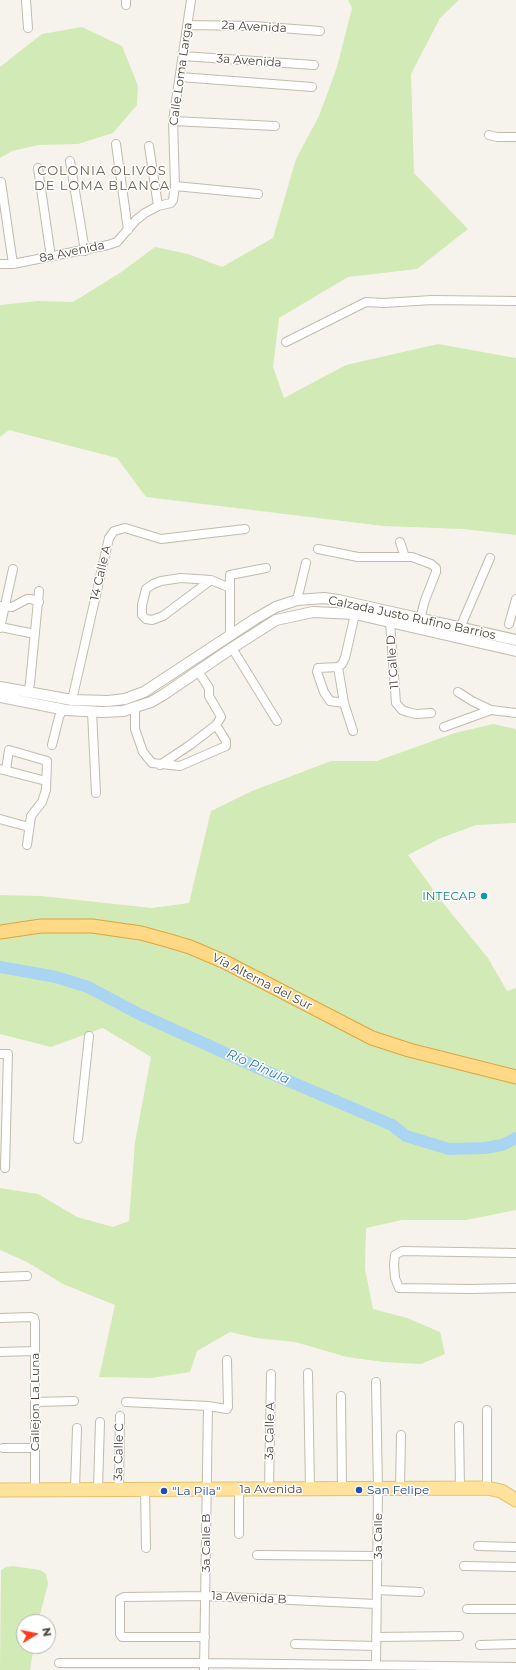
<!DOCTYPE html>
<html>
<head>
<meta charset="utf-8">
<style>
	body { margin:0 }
	#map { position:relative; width:516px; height:1670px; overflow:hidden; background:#f6f3ec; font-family:Montserrat,sans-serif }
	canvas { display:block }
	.north { position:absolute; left:16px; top:1614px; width:40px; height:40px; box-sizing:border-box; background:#fff; border:1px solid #b7b4b0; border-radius:50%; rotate:80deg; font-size:11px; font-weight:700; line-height:16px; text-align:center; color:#4b4439 }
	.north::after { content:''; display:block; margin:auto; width:14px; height:18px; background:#fc3f1d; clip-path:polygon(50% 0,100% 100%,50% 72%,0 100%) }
</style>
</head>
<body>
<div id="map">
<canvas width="516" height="1670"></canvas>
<div class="north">N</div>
</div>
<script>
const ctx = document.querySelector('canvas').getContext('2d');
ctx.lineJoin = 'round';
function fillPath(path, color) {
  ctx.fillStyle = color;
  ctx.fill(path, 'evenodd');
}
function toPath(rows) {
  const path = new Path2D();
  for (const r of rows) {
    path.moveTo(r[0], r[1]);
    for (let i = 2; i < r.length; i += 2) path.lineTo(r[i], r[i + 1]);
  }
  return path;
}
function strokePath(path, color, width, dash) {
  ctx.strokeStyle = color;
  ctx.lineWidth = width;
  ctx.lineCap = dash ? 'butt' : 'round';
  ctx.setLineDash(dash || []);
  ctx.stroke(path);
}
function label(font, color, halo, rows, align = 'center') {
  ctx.font = font + ' Montserrat,sans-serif';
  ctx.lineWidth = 3;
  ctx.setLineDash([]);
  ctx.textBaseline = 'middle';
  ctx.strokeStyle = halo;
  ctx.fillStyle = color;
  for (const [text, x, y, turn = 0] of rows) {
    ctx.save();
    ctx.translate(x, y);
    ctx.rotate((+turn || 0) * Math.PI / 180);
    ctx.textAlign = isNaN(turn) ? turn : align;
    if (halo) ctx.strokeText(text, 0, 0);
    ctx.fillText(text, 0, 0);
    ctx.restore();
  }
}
fillPath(toPath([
	[348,0,459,0,440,18,411,74,414,173,468,229,417,269,348,277,279,318,273,367,284,398,346,365,438,344,516,358,516,535,463,529,383,526,146,497,117,458,9,430,0,437,0,305,38,301,73,302,120,273,155,247,188,254,222,267,273,238,296,159,319,116,337,67,352,8],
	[82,27,122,46,138,86,137,105,113,133,78,144,39,145,12,151,0,158,0,67,42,34],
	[493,724,516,729,516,823,476,825,441,838,408,855,443,903,488,958,507,991,516,988,516,1210,466,1220,402,1220,366,1228,365,1269,373,1309,407,1318,440,1332,445,1354,421,1364,384,1362,347,1357,295,1342,256,1338,230,1332,197,1351,190,1372,151,1378,99,1377,115,1305,63,1284,27,1262,0,1250,0,1188,38,1194,77,1217,113,1227,129,1221,135,1142,151,1057,103,1028,51,1047,0,1034,0,895,41,896,152,908,189,903,211,811,252,791,331,761,377,761,455,733],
	[13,1566,40,1570,46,1574,48,1584,38,1622,24,1622,24,1646,34,1646,30,1670,0,1670,1,1570,6,1567]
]), '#d2eab5');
strokePath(toPath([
	[0,967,56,977,88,987,139,1014,263,1070,392,1125,406,1136,449,1149,485,1148,502,1145,516,1138]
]), '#a9d4f2', 12);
const minor = toPath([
	[26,0,28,28],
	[126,5,126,0],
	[188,25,254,26,320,31],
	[183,56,314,65],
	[180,77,312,87],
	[173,121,275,126],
	[489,135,497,137,516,137],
	[116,144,128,230],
	[149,146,158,206],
	[70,161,85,251],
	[38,168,51,257],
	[1,182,13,264],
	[175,186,258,194],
	[0,264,13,264,108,245,117,242,136,220,145,213,158,206,171,203,173,200,175,186,173,121,191,0],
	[286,342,366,302,384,303,432,300,516,301],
	[400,542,405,557,412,557,431,564,436,568,436,572,425,600,420,619],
	[318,549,358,557,405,557],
	[211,580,163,616,152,620,146,619,142,615,142,605,146,589,153,584,161,581,181,578,211,580,230,588],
	[297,600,306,563],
	[1,606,12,607,27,599,31,599,39,602],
	[390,622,396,703,402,710,408,712,416,714,431,713],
	[509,624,516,599],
	[0,627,35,634],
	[0,628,13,569],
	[460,628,490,558],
	[230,634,230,575,266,568],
	[232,648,277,721],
	[338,667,344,703,353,731],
	[458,692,472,701,491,710,516,713],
	[28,693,30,683,39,591],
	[72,700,109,538,114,531,125,528,161,539,245,529],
	[344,703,330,701,324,692,317,672,318,668,338,667,342,664,345,658,355,614],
	[135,708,135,729,143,752,152,763,180,766,226,746,226,741,216,725,221,717,220,715,209,696,209,688,198,671],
	[92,712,96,793],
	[444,727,491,710],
	[52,745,59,717,63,709],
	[160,765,190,745,216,725],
	[0,769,46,781],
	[6,770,9,750,47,761,46,790,42,802,31,816,27,845],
	[0,819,29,827],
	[0,1054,8,1054,5,1168],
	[78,1139,89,1036],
	[516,1253,402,1251,395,1255,394,1265,395,1278,399,1288,470,1289,516,1288],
	[0,1277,27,1276],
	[0,1318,31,1317,34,1318,35,1322,35,1490],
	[0,1352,35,1351],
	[308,1373,310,1490],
	[376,1382,378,1489,376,1665],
	[341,1396,342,1489],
	[35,1402,74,1401],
	[126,1402,208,1406],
	[487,1410,487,1488],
	[459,1426,460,1488],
	[3,1448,35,1448],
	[119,1488,120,1416],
	[145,1488,146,1548],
	[75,1489,77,1428],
	[98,1489,100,1422],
	[239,1489,239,1534],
	[269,1489,271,1374],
	[400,1489,401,1435],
	[478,1546,516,1547],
	[257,1555,378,1556],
	[464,1566,516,1567],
	[377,1590,420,1592],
	[467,1609,516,1609],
	[205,1637,122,1637,120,1634,120,1599,124,1597,206,1596,376,1604],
	[376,1637,459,1636],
	[295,1644,376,1646],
	[480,1645,516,1644],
	[59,1663,204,1663,516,1667],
	[204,1670,208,1406,227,1409,228,1407,227,1360]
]);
const tertiary = toPath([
	[0,687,72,700,108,701,125,699,144,692,255,619,276,607,297,600,324,598,338,600,516,640],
	[0,697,66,710,102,712,123,711,151,702,163,695,232,648,276,620,313,612,355,614,516,651]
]);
const primary = toPath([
	[0,1490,487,1488,501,1491,516,1500]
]);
const trunk = toPath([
	[0,932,41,926,92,926,141,933,170,941,190,947,225,962,372,1038,409,1050,516,1077]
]);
strokePath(minor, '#c2bbae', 10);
strokePath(tertiary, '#c2bbae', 12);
strokePath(primary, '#e6c16a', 15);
strokePath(trunk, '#e0a43c', 15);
strokePath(minor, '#fff', 8);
strokePath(tertiary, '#fff', 10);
strokePath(primary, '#ffe39c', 13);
strokePath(trunk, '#ffd985', 13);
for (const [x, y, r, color] of [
	[484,896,4,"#0f9aa8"],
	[359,1490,4,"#1a4fb4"],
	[164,1491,4,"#1a4fb4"]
]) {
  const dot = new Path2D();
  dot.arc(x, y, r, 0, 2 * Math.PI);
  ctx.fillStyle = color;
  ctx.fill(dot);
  strokePath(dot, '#fff', 1.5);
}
label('12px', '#4b4439', '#fff', [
	["2a Avenida",254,27,3],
	["3a Avenida",249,61,4],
	["Calle Loma Larga",181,74,-82],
	["8a Avenida",72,252,-12],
	["14 Calle A",101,573,-77],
	["Calzada Justo Rufino Barrios",412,618,12],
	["11 Calle D",393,662,-94],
	["Vía Alterna del Sur",262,982,27],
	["Callejon La Luna",35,1402,-90],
	["3a Calle A",270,1431,-89],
	["3a Calle C",119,1452,-89],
	["1a Avenida",271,1489],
	["3a Calle",378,1536,-90],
	["3a Calle B",206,1543,-90],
	["1a Avenida B",249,1598,3]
]);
label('12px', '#0d838f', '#fff', [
	["INTECAP",476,896]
], 'right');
label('12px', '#164399', '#fff', [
	["San Felipe",367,1490],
	["\"La Pila\"",172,1491]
], 'left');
ctx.letterSpacing = '1px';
label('13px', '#6e6250', '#fff', [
	["COLONIA OLIVOS",102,171],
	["DE LOMA BLANCA",102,186]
]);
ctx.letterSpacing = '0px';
label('italic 13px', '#2e7ab2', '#fff', [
	["Río Pinula",258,1067,24]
]);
</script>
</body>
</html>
